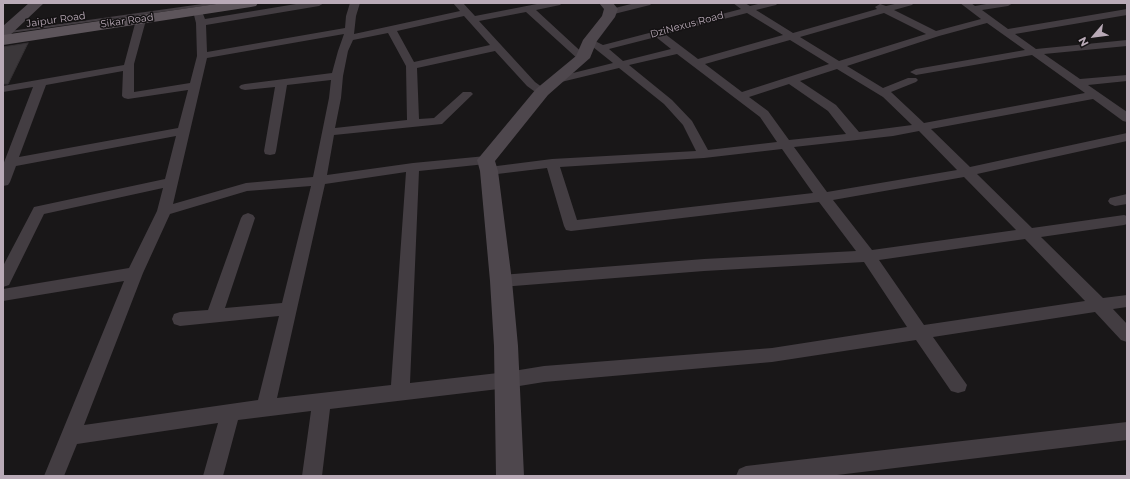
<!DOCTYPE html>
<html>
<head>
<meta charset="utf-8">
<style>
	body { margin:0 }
	#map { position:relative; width:1130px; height:479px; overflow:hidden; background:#191718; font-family:Montserrat,sans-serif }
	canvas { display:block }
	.frame { position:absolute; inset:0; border:4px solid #b9aab7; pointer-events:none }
	.north { position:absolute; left:1074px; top:16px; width:40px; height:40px; -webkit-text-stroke:3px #141213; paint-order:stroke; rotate:242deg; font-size:11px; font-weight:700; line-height:16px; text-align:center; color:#b9aab7 }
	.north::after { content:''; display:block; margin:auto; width:14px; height:18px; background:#b9aab7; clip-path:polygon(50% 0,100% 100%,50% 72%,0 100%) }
</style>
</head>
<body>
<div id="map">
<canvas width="1130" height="479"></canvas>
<div class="frame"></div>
<div class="north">N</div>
</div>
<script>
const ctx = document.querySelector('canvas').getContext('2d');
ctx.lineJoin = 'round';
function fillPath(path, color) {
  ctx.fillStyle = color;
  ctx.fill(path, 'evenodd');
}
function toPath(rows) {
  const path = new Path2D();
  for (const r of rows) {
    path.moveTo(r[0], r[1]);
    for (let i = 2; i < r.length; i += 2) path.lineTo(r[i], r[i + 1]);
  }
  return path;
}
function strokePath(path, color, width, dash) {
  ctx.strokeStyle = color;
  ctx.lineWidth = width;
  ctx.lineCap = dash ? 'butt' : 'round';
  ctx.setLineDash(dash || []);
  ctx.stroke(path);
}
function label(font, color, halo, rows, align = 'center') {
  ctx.font = font + ' Montserrat,sans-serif';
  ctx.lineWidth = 3;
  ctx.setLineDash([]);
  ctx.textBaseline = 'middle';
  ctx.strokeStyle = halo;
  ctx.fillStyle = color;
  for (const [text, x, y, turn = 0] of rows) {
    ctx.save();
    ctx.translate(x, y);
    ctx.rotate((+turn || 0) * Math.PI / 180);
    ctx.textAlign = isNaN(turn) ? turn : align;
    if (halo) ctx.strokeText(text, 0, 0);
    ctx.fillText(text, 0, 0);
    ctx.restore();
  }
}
const building = toPath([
	[28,43,8,84,3,84,3,47,28,43]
]);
fillPath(building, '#3b373a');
strokePath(building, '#353134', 1);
fillPath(toPath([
	[209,3,220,3,218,4,3,34,3,32,209,3]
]), '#433d42');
fillPath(toPath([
	[302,3,324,3,319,6,206,25,207,52,345,28,346,16,350,3,360,3,356,16,354,34,460,11,453,3,463,3,475,16,542,3,562,3,560,5,536,10,588,58,583,61,579,60,526,12,479,21,535,82,546,90,548,92,546,94,538,94,527,86,495,51,417,68,419,119,434,118,463,92,471,92,473,94,442,124,334,135,327,175,413,163,486,156,491,157,493,160,491,163,486,164,419,171,410,383,507,372,544,366,772,348,907,327,864,262,704,271,501,287,495,285,493,281,495,277,501,275,704,259,856,251,819,202,571,231,566,230,564,226,547,168,489,175,484,174,482,171,484,168,489,167,552,159,696,151,683,125,664,104,619,68,557,83,551,80,553,78,613,63,593,47,592,45,593,43,597,42,603,45,741,9,733,3,745,3,750,6,762,3,778,3,776,5,756,10,793,33,877,9,875,7,880,4,886,6,899,3,914,3,912,5,894,10,936,31,981,19,960,3,971,3,975,6,992,3,1013,3,1008,6,982,10,1008,29,1127,9,1127,15,1015,34,1036,49,1127,40,1127,46,1044,54,1080,79,1127,75,1127,81,1088,85,1127,112,1127,122,1123,121,1093,99,931,129,970,167,1127,133,1127,141,977,174,1032,228,1124,215,1127,216,1127,224,1124,225,1041,237,1103,298,1127,295,1127,307,1113,309,1127,324,1127,342,1121,340,1095,312,933,337,967,385,965,391,958,393,951,391,916,340,772,362,544,382,507,388,330,409,322,476,302,476,311,411,238,420,223,476,203,476,218,423,77,444,64,476,44,476,124,281,3,301,3,289,129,268,157,211,163,188,44,214,9,285,3,287,3,266,34,207,165,179,176,136,16,166,10,182,8,185,3,186,3,165,33,87,3,92,3,86,124,65,136,20,141,17,146,20,134,64,134,92,190,83,197,56,196,23,193,11,195,9,201,9,205,19,302,3],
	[747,13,783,35,698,59,665,34,747,13],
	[884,13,926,34,839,61,800,37,884,13],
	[464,16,490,45,414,62,397,31,464,16],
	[987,23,1025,50,916,69,910,72,916,75,1032,55,1085,93,924,123,891,92,916,82,918,80,916,78,908,78,883,88,847,66,939,36,987,23],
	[388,33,406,66,407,120,335,128,341,98,343,76,348,51,353,40,388,33],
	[344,34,338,51,332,73,245,84,241,85,239,87,241,89,245,90,275,87,264,151,265,154,270,155,275,154,276,151,287,85,331,80,329,98,313,177,246,183,173,204,207,58,344,34],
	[656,37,671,49,623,61,609,49,656,37],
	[790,40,829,64,742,92,705,64,790,40],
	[677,54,760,117,777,142,708,150,692,121,672,100,629,65,677,54],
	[837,69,883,97,912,125,859,132,836,105,800,81,837,69],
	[123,71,122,96,124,98,128,99,188,90,178,128,19,157,46,85,123,71],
	[789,84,828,111,846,134,789,140,768,111,749,97,789,84],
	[919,131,957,170,827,192,794,147,893,136,919,131],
	[782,149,813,193,577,220,560,167,704,158,782,149],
	[406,172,391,385,277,398,325,184,406,172],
	[964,177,1016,230,872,250,833,200,964,177],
	[311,186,282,303,225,308,255,218,253,215,248,213,243,215,241,218,208,310,180,312,174,314,172,319,174,324,180,326,279,316,258,400,84,425,143,273,170,214,247,191,311,186],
	[1025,239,1085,301,924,325,879,260,1025,239],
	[635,3,652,3,650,5,610,15,605,12,607,10,635,3],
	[1127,194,1127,204,1115,206,1110,204,1108,201,1110,198,1127,194],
	[1127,422,1127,440,829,476,736,476,739,469,746,466,1127,422]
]), '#433d42');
fillPath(toPath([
	[29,3,44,3,8,37,3,38,3,26,29,3],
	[599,3,613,3,618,9,615,17,597,41,590,58,548,95,495,161,498,171,512,281,518,346,524,476,496,476,494,346,490,281,480,171,477,160,536,89,576,56,583,40,602,16,604,9,599,3]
]), '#4e474d');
fillPath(toPath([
	[223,3,258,3,256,6,251,7,3,45,3,35,223,3]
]), '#5d555b');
label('10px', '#b9aab7', '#141213', [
	["Jaipur Road",56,20,-8],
	["Sikar Road",127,21,-8],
	["DziNexus Road",687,25,-15]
]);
</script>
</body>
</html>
